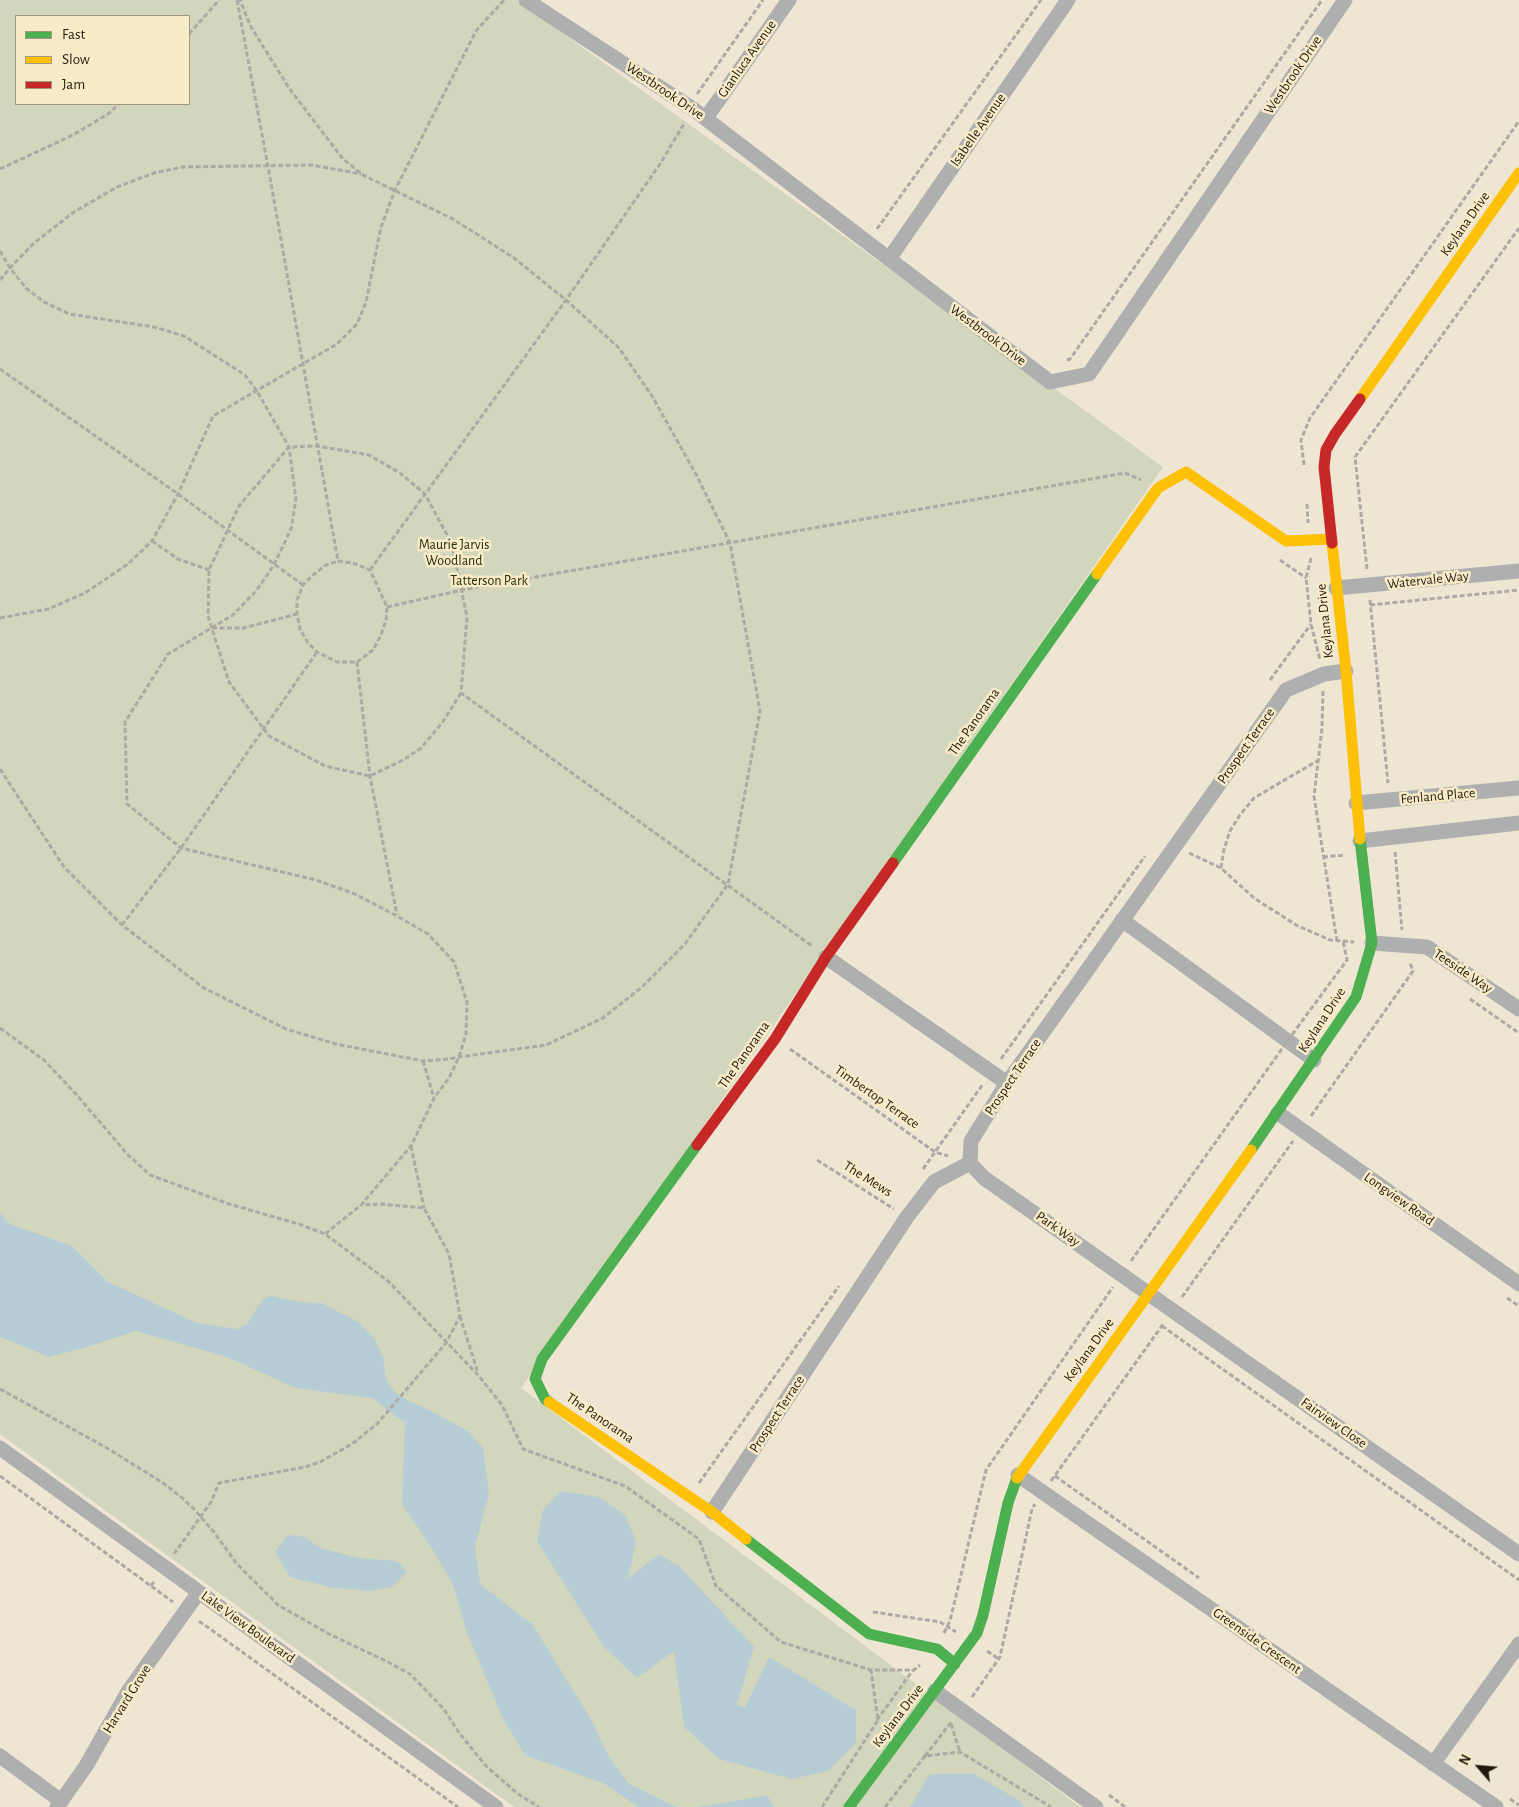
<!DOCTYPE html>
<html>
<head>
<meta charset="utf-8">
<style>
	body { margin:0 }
	#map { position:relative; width:1519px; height:1807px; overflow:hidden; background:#eee6d3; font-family:"Alegreya Sans",sans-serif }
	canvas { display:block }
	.legend { position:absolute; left:15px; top:15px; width:175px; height:90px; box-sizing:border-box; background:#f9ebc8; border:1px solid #a2987e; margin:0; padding:6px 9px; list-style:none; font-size:15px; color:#201b0f }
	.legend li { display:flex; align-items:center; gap:10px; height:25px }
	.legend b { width:25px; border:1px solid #a2987e }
	.north { position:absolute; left:1454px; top:1742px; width:50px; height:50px; -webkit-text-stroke:4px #f9ebc8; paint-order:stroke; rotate:297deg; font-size:14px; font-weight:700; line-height:20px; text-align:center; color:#201b0f }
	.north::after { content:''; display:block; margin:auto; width:18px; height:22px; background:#201b0f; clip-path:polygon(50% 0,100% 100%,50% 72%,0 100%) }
</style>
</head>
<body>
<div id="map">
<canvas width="1519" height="1807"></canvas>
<ul class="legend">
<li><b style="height:6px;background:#4caf50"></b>Fast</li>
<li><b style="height:6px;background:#ffc107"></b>Slow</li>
<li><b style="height:6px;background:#c62828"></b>Jam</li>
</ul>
<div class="north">N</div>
</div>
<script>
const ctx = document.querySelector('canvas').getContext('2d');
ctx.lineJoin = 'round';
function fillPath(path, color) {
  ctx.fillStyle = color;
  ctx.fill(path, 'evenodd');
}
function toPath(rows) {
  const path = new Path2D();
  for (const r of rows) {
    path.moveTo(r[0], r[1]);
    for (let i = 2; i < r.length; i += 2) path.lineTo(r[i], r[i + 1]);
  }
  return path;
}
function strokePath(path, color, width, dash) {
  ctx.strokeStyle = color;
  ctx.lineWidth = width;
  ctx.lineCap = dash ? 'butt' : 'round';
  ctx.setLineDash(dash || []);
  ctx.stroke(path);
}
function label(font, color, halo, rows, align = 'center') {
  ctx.font = font + ' "Alegreya Sans",sans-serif';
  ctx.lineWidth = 5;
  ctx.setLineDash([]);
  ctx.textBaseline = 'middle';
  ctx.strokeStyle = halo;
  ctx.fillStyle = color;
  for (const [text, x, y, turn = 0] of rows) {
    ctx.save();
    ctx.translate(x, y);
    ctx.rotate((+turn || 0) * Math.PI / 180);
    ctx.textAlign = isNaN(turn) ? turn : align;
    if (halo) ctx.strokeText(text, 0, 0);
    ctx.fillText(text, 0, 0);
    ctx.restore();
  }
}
fillPath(toPath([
	[0,0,517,0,1163,467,521,1388,1080,1807,514,1807,0,1434],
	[16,16,189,16,189,104,16,104]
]), '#d2d6bc');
fillPath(toPath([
	[0,1213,10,1224,72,1246,108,1282,197,1323,237,1329,247,1324,263,1299,271,1296,300,1302,322,1303,358,1322,374,1338,383,1357,386,1379,390,1387,401,1397,429,1410,466,1430,483,1448,489,1494,475,1546,480,1584,532,1624,591,1719,608,1755,628,1783,676,1807,638,1807,605,1784,525,1755,502,1717,466,1630,453,1584,431,1547,402,1504,405,1423,372,1398,296,1388,227,1357,136,1331,90,1346,49,1357,0,1337],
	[561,1491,599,1497,625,1515,636,1541,628,1579,659,1554,680,1567,754,1647,737,1704,745,1708,769,1657,856,1710,856,1743,828,1771,792,1779,719,1759,684,1727,674,1651,637,1678,604,1647,537,1541,543,1510],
	[288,1535,305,1537,320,1548,358,1558,397,1561,407,1572,392,1587,370,1591,334,1588,290,1577,275,1552],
	[930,1774,974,1774,1020,1801,1025,1807,910,1807],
	[767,1795,774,1807,697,1807,736,1801]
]), '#b7cdd6');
strokePath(toPath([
	[237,0,267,161,338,561],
	[189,34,219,0],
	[697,94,763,0],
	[0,169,73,135,108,114,119,104],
	[877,229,1041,0],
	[0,251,10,268,26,288,44,302,69,314,154,327,184,336,245,375,257,391,289,447,296,499,291,529,274,565,256,591,233,615,168,654,125,722,127,804,181,848,316,880,355,894,397,916,428,934,454,962,467,1002,466,1034,459,1057,449,1078,434,1098,411,1146,361,1205,325,1234],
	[0,280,10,268,34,243,74,212,117,187,154,173,183,167,312,165,361,174],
	[1067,360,1070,359,1322,0],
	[0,369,178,494,303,585],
	[1304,465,1301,440,1310,418,1519,121],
	[1307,504,1308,523],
	[152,541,178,559,209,570],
	[1311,558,1306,578,1311,624,1320,660],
	[1280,560,1306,578],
	[338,561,353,563,370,570,387,607,386,620,381,635,373,650,357,662,337,662,317,652,308,643,300,629,297,614,297,600,303,585,313,575,326,565,338,561],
	[1367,569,1355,457,1519,228],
	[370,570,566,300,660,164,685,122],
	[1370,600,1388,783],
	[1370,605,1519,590],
	[387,607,462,590,1125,473,1141,480],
	[0,618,48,609,85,593,128,564,152,541,178,494,213,416,337,344,357,324,366,302,381,227,395,190,476,31,504,0],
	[212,628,243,628,297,614],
	[357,662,370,776,397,915],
	[1270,680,1311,624],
	[1323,691,1322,728,1314,796,1337,941],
	[461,693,442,723,421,748,403,760,370,776,325,766,269,736,229,682,208,616,209,570,239,506,289,447,317,446,369,455,400,473,425,494,452,544,467,617,461,693,812,946],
	[0,769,64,867,122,925,204,988,286,1029,336,1044,423,1061,449,1059,459,1057,546,1045,603,1018,642,987,685,944,728,884,760,711,730,543,697,476,652,396,619,348,566,300,514,258,453,219,363,175,343,159,289,88,251,27,240,0],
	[1395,852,1402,930],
	[1189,853,1221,868,1254,898,1296,925,1330,940,1354,942],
	[1323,857,1345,855],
	[1221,868,1224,849,1230,831,1240,815,1254,798,1317,761],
	[122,925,181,848,317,652],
	[1470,999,1519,1033],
	[0,1028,44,1060,75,1093,128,1155,150,1175,229,1204,299,1224,325,1234,388,1281,478,1375,502,1405,523,1449,625,1486,699,1539,716,1586,781,1642,871,1670,914,1670,920,1665],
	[1297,1028,1347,960,1343,941],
	[790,1049,935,1152,948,1156],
	[1001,1059,1145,856],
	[423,1061,434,1098],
	[1311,1116,1413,971,1410,963],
	[411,1146,424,1208],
	[817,1160,894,1209],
	[923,1169,983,1084],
	[1131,1261,1279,1053],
	[1182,1297,1293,1141],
	[1507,1298,1519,1306],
	[460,1316,478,1373],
	[1162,1326,1519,1580],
	[0,1389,107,1448,163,1483,181,1497,194,1509,213,1531,237,1564,278,1605,329,1634,386,1661,410,1674,443,1708,460,1734,486,1766,518,1794,539,1807],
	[0,1476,173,1602],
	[1055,1476,1199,1578],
	[1051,1481,1164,1323],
	[699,1483,839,1286],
	[174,1554,211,1502,219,1483,305,1467,320,1462,352,1444,378,1423,446,1343,460,1316,449,1254,424,1208,380,1204,362,1205],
	[151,1586,155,1580],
	[873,1612,940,1622,956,1632],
	[199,1621,458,1807],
	[944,1633,950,1621,986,1470,1113,1287],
	[987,1651,999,1659],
	[972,1697,1000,1657,1032,1509,1035,1504],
	[877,1720,913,1670],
	[951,1724,960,1752],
	[925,1756,952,1721],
	[1109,1795,1125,1807],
	[1510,1799,1519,1805],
	[822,1807,878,1720,871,1670],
	[885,1807,925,1756,960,1752,1051,1807]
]), '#adaaa5', 3, [5, 2.5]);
strokePath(toPath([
	[526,0,693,109,1050,382,1089,374,1345,0],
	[706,118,789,0],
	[889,259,1068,0],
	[1336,588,1519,571],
	[1356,803,1519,788],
	[1360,841,1519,823],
	[1122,920,1314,1060],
	[1372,943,1427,947,1519,1009],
	[826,957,1007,1083],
	[1278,1113,1519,1284],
	[970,1163,984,1178,1519,1554],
	[0,1448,496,1807],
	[1018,1475,1496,1807],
	[712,1512,907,1217,934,1182,970,1163,971,1141,1007,1083,1286,690,1324,674,1346,671],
	[935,1691,1096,1807],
	[0,1756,61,1801],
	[1433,1764,1519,1644],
	[57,1807,86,1766,129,1690,199,1592]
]), '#aeb0b0', 15);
strokePath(toPath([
	[893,863,1097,574],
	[1251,1150,1356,997,1372,943,1360,839],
	[549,1402,545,1399,535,1379,542,1359,697,1145],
	[746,1539,869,1634,937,1649,955,1664],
	[849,1807,977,1633,983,1615,1008,1503,1017,1478]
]), '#4caf50', 11);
strokePath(toPath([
	[1360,399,1519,173],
	[1332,543,1346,671,1360,839],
	[1097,574,1158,488,1186,472,1286,541,1332,539],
	[549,1402,712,1512,746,1539],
	[1017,1478,1251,1150]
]), '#ffc107', 11);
strokePath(toPath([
	[1332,543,1324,467,1326,450,1335,434,1360,399],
	[697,1145,775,1039,826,957,893,863]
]), '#c62828', 11);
strokePath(toPath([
	[1279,1053,1297,1028]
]), '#adaaa5', 3, [5, 2.5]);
label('14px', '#201b0f', '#f9ebc8', [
	["Gianluca Avenue",747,59,-55],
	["Westbrook Drive",1293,75,-56],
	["Westbrook Drive",665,91,34],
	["Isabelle Avenue",978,130,-55],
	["Keylana Drive",1465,224,-55],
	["Westbrook Drive",988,335,37],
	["Watervale Way",1428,580,-6],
	["Keylana Drive",1325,621,-96],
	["The Panorama",974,722,-55],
	["Prospect Terrace",1246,746,-55],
	["Fenland Place",1438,796,-5],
	["Teeside Way",1463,971,34],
	["Keylana Drive",1322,1020,-57],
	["The Panorama",744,1055,-55],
	["Prospect Terrace",1013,1077,-56],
	["Timbertop Terrace",877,1097,35],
	["The Mews",868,1179,32],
	["Longview Road",1399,1199,35],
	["Park Way",1058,1229,35],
	["Keylana Drive",1089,1350,-54],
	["Prospect Terrace",777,1414,-57],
	["The Panorama",600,1418,34],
	["Fairview Close",1334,1423,35],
	["Lake View Boulevard",248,1627,36],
	["Greenside Crescent",1257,1641,35],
	["Harvard Grove",127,1699,-58],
	["Keylana Drive",898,1716,-53]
]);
label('14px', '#223008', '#f9ebc8', [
	["Maurie Jarvis",454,545],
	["Woodland",454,561],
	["Tatterson Park",489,581]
]);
</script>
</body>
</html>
